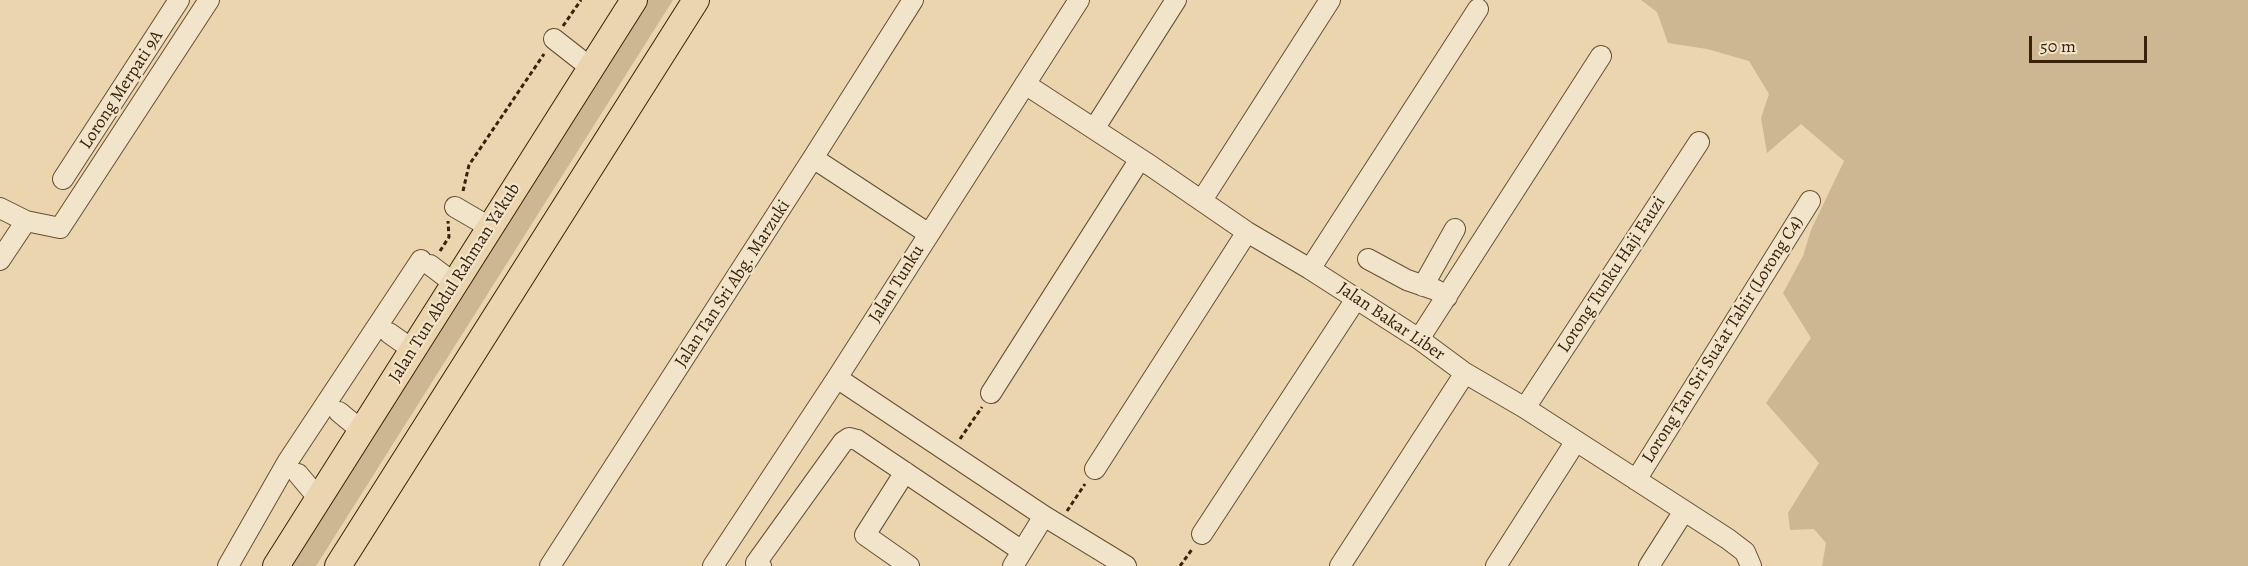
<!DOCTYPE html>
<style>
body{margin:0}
#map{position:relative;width:2248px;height:566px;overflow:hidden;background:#ebd5ae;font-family:Alegreya,serif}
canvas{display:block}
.scale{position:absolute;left:2029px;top:36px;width:118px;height:27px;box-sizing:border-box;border:3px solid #38220a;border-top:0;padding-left:8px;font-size:18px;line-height:21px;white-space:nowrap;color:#38220a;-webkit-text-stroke:4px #f2e4ca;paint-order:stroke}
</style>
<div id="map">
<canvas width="2248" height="566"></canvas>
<div class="scale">50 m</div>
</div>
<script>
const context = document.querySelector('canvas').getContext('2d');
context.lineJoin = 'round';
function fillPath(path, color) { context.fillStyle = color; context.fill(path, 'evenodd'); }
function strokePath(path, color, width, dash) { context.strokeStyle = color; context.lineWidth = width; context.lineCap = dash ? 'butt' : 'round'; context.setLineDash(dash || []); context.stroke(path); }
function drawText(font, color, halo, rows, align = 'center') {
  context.font = font + ' Alegreya,serif'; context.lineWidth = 4.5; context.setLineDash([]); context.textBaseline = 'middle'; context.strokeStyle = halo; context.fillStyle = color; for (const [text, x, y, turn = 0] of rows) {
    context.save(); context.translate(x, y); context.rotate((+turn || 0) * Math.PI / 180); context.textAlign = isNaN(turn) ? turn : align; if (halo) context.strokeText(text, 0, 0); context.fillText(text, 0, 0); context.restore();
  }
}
fillPath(new Path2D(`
 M648,0H673L316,566H292Z
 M1641,0H2248V566H1822L1826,543L1814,529L1790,530L1788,513L1819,463L1766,403L1811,338L1783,293L1803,256L1811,230L1844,161L1801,124L1767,153L1761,118L1769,94L1749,61L1707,49L1668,43L1657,12Z`), '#cdb792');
const minor = new Path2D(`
 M554,39L591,68
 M1025,84L1151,166L1247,232L1310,269L1419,339L1465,373L1525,408L1728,539L1745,552L1751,566
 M1094,129L1176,0
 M813,158L929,234
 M63,179L179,0
 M1202,200L1330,0
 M455,207L491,228
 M0,208L26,221L60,228L209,0
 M1368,259L1407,280L1436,290L1447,297
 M0,260L26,221
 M430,265L455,284
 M1310,269L1478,9
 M1423,286L1455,229
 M389,333L413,350
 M1419,339L1601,56
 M837,378L1044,516L1126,566
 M991,393L1140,159
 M1525,408L1699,142
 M339,412L362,431
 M1095,469L1247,232
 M905,472L865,535L909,566
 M298,474L319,499
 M1636,480L1810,201
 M1202,534L1356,299
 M228,566L288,461L421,260
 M550,566L813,158L913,0
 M713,566L837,378L1079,0
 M761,566L756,563L843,442L849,438L857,440L1022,551
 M1013,566L1044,516
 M1340,566L1465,373
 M1496,566L1576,441
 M1649,566L1684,511`);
const major = new Path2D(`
 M276,566L634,0
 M338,566L696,0`);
strokePath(minor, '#654f33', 22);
strokePath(major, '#38220a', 28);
strokePath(new Path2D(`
 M563,26L581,0
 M463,191L469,165L544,54
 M440,251L449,237L448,221
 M960,439L982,407
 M1067,511L1085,484
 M1180,566L1193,548`), '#38220a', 3, [4.5, 3]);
strokePath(minor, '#f2e4ca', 20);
strokePath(major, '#ebd5ae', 26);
drawText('18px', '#38220a', '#f2e4ca', [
 ["Lorong Merpati 9A",122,90,-57],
 ["Lorong Tunku Haji Fauzi",1612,275,-57],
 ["Jalan Tun Abdul Rahman Ya'kub",455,283,-58],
 ["Jalan Tan Sri Abg. Marzuki",733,284,-57],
 ["Jalan Tunku",897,284,-58],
 ["Jalan Bakar Liber",1391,322,34],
 ["Lorong Tan Sri Sua'at Tahir (Lorong C4)",1723,340,-58]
]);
</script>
